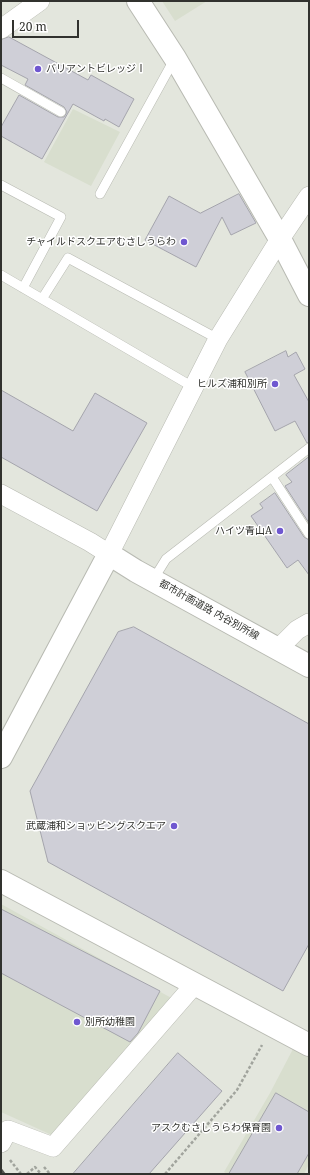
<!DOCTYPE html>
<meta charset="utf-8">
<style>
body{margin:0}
#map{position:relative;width:310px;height:1175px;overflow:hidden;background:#e3e6dd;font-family:"Noto Serif",serif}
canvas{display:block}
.frame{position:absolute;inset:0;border:2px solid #31322e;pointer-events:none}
.scale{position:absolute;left:12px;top:20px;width:67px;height:18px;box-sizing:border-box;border:2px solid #31322e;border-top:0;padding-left:5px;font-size:12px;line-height:14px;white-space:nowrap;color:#31322e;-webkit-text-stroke:3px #fff;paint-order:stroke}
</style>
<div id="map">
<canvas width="310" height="1175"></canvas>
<div class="frame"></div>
<div class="scale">20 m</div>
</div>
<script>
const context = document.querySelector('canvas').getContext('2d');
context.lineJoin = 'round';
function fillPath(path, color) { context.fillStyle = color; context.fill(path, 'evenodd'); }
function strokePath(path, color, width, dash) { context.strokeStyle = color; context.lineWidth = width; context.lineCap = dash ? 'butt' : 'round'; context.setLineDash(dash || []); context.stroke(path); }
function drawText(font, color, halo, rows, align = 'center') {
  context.font = font + ' "Noto Serif","Noto Sans JP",serif'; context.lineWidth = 3; context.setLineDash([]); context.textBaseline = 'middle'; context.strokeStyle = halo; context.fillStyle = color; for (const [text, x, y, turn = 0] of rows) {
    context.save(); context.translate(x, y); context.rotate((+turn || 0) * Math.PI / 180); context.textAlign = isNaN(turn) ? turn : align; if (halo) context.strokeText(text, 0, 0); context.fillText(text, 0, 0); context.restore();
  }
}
fillPath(new Path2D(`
 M162,1H207L175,21Z
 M73,109L120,132L91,186L44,162Z
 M1,904L175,1000L54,1136L1,1112Z
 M294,1047L309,1056V1164L304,1174H227L224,1172L270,1093Z`), '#d8dece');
const building = new Path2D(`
 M9,37L88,80L91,75L134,99L119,127L105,119L104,121L73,104L42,159L1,136V127L19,95L58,117H64L67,112L64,107L25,85L28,79L1,65V40Z
 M239,194L256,223L231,235L222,217L196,267L145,240L169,196L200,213Z
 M286,351L288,357L296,352L305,369L294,375L309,402V442L307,443L295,421L275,431L245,372Z
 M1,390L73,431L95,393L147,423L97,511L1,457Z
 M309,457V523L285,486L292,482L286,475Z
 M275,493L304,537L309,540V575L298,560L287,568L251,516L263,508L260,504Z
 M134,627L309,724V944L283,991L48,862L30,791L118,632Z
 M1,909L160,991L138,1033L130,1042L1,973Z
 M178,1053L222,1091L149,1174H73Z
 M276,1093L309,1112V1153L297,1174H229Z`);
fillPath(building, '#cfcfd7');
strokePath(building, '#a4a4ac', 1);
const service = new Path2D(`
 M1,78L61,112
 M1,185L61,217L23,288
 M100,194L175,58
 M1,275L193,387
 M42,299L68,258L218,339
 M272,477L309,534
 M153,580L166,559L309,448`);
const minor = new Path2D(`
 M1,29L40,1
 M1,494L90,542L109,554L218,339L280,239L309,196
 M278,649L297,630L309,623
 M1,1143L8,1130L53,1147L195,984`);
const tertiary = new Path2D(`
 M138,1L175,58L280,239L309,295
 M1,757L109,554L136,571L309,666
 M1,881L309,1045`);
strokePath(service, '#b8bab2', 10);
strokePath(minor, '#b8bab2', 20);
strokePath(tertiary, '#b8bab2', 24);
strokePath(new Path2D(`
 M10,1160L21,1174
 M44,1167L50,1174
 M27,1174L35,1167L41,1174
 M165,1174L237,1090L262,1045`), '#a1a49d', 2.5, [3, 2]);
strokePath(service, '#fff', 9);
strokePath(minor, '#fff', 19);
strokePath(tertiary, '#fff', 22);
strokePath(new Path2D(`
 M1,1170L4,1174`), '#53544f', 3, [7, 7]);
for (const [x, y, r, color] of [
 [38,69,4,"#6f57d0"],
 [184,242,4,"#6f57d0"],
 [275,384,4,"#6f57d0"],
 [280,531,4,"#6f57d0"],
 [174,826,4,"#6f57d0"],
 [77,1022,4,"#6f57d0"],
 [279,1128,4,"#6f57d0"]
]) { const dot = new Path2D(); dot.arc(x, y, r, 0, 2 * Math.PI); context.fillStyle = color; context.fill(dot); strokePath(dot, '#fff', 1.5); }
drawText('10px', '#31322e', '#fff', [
 ["バリアントビレッジⅠ",46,69,"left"],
 ["チャイルドスクエアむさしうらわ",176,242],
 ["ヒルズ浦和別所",267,384],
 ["ハイツ青山A",272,531],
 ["武蔵浦和ショッピングスクエア",166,826],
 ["別所幼稚園",85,1022,"left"],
 ["アスクむさしうらわ保育園",271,1128]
], 'right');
drawText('10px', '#31322e', '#fff', [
 ["都市計画道路 内谷別所線",209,610,29]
]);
</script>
